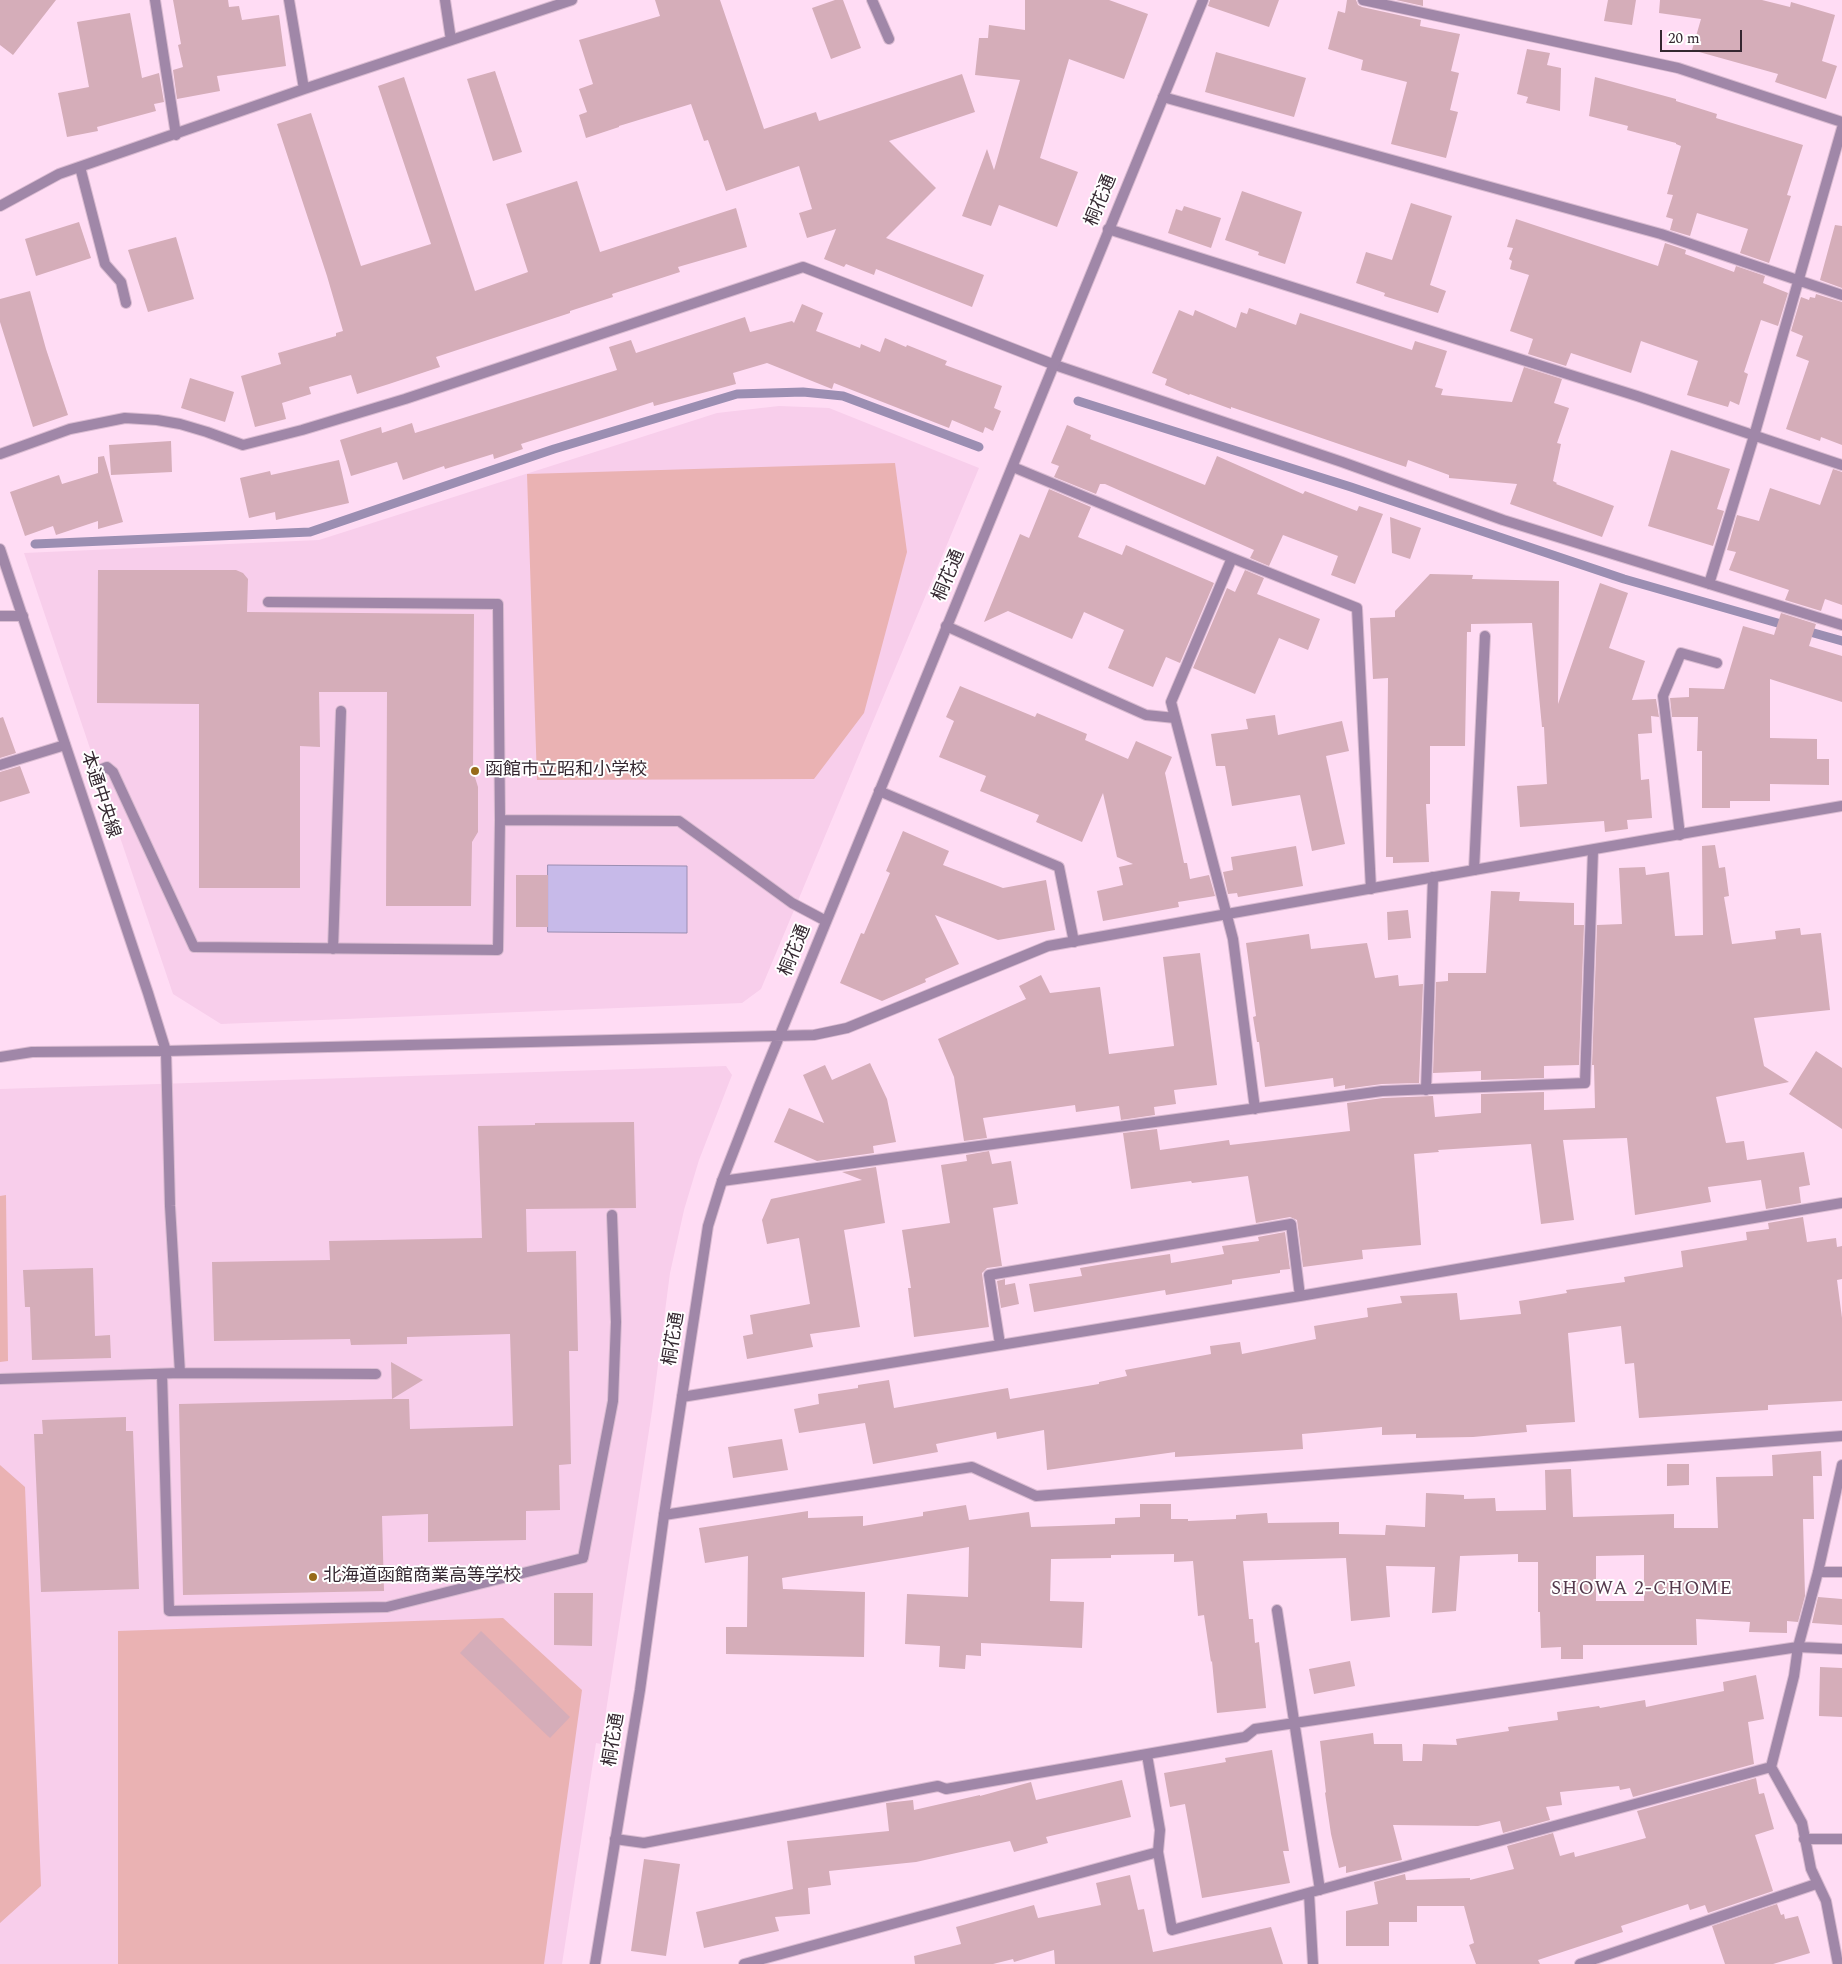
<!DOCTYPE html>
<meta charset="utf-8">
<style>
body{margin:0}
#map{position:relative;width:1842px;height:1964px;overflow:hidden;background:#ffdcf4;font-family:Spectral,serif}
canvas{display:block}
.scale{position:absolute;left:1660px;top:30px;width:82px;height:22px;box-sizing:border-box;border:2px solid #342730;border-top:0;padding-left:6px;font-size:15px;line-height:18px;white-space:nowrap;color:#342730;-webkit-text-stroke:4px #fff;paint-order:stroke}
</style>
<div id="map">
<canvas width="1842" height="1964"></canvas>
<div class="scale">20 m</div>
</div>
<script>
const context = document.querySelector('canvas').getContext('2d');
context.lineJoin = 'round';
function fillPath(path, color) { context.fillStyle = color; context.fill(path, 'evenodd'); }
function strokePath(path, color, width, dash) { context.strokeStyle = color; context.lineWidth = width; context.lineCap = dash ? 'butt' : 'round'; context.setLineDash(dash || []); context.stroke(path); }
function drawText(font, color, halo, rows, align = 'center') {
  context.font = font + ' Spectral,"Noto Sans JP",serif'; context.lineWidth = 4; context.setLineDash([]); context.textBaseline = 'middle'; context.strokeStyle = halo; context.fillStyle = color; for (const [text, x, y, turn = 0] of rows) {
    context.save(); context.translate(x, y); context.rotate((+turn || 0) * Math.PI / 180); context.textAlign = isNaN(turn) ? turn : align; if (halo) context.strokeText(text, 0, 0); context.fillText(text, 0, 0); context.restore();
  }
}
fillPath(new Path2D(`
 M779,406L829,408L979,468L761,989L742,1003L221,1024L173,994L24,553L319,540L717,413Z
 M726,1066L732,1075L699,1160L684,1210L670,1273L652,1411L601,1744L596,1743L562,1964H0V1089Z`), '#f8ceeb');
fillPath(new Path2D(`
 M895,463L907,552L864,713L814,779L537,780L527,474Z
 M6,1195L8,1361L0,1362V1196Z
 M0,1465L25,1487L41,1886L0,1923Z
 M503,1618L582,1690L544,1964H118V1631Z`), '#eab2b3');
const water = new Path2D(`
 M548,865L687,866V933L548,932Z`);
fillPath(water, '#c7bae9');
strokePath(water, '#9b8eb2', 1);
strokePath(new Path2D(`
 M1078,401L1351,487L1624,579L1788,626
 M35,544L310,532L554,449L737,394L803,392L843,396L979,447
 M1803,630L1842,641`), '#9b8eb2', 9);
fillPath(new Path2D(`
 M0,0H56L13,55L0,45Z
 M173,0H228L229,7L239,6L242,20L279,15L286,66L217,76L220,91L177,99L173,70L183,67L178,45L181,44Z
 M655,0H720L764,129L816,112L819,121L962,74L975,112L889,141L936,188L886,238L984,275L972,307L876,269L874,275L846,264L844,267L824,259L836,229L807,238L799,213L812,209L799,166L726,191L708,140L704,141L691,104L619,126V127L586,138L579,115L587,112L579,89L593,84L579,40L660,16Z
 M835,0H843L861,48L831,59L812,8Z
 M1025,0H1109L1148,14L1124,79L1069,59L1040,158L1078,172L1057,227L999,205L991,226L962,216L987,149L994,170L1020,80L975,75L979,38H988L989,25L1025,30Z
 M1210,0H1279L1269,27L1208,6Z
 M1347,0H1356L1358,5L1362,7L1421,20L1420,26L1460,34L1451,71L1459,73L1450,110L1458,112L1446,158L1391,144L1407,82L1361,70L1363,60L1328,49L1338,11L1345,13Z
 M1396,0H1423V6Z
 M1608,0H1636L1632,25L1604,21Z
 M1660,0H1762L1790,7L1791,2L1835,15L1822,61L1837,66L1826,99L1775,82L1778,74L1692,50L1701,19L1659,13Z
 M130,13L142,78L159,73L164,102L154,104L156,111L97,127L98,131L67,137L58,93L89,87L77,22Z
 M1527,49L1550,53L1547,65L1561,68L1560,111L1526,103L1528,97L1517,94Z
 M1216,52L1306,78L1294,117L1205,92Z
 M495,71L522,152L493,161L467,79Z
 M404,77L475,291L528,272L506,204L577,181L600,252L736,208L747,247L678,267L680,272L612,294L613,297L570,311V313L436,357L440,367L389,384L357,394L351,375L309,387L311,394L282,403L286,419L255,427L241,376L281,364L278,353L336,336V333L343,331L327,276L277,124L311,113L361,266L431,244L378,86Z
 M1595,77L1676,99V101L1717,114L1716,118L1803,145L1787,195L1791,196L1769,263L1740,253L1748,229L1697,213L1690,236L1670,230L1673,219L1666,217L1673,195L1667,194L1681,146L1676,144V143L1627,130L1628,126L1589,116Z
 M1242,191L1302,212L1285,264L1258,255L1259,252L1225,240Z
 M1411,203L1452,216L1430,285L1446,291L1438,313L1384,296L1385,293L1356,283L1366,252L1392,260Z
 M1184,206L1221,218L1211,248L1168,233L1176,209L1182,211Z
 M1516,219L1658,266L1665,243L1686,250L1685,254L1734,272L1736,266L1765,276L1763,283L1788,293L1778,326L1761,320L1744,372L1748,374L1739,405L1730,401L1728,407L1687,395L1698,361L1641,341L1631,373L1571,353L1566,366L1528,354L1533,339L1510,331L1529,275L1510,269L1512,261L1509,259L1513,248L1507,247Z
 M79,222L91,258L36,276L25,239Z
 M1835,225L1842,226V288L1820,280Z
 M176,237L194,299L148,312L128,250Z
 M30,291L46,349L68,415L33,427L0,322V299Z
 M1816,294L1842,302V445L1821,437L1820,441L1786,429L1809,361L1796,356L1803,336L1791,331L1801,297L1809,300L1810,297L1815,298Z
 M802,304L823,313L816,331L860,348L861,344L880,352L885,338L906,347L907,345L947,361L945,365L1002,386L994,408L1001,411L993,431L985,427L983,433L952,420L949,428L834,383L832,389L767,363L733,373L736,384L654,406L653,402L521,444L523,449L494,459L493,454L445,469L444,466L403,480L397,462L351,476L340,440L381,427L382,433L412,423L415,433L617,370L609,347L631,340L636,353L745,317L750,332L792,321L794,323Z
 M1249,308L1296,325L1300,313L1412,350L1415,341L1447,351L1435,387L1443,389L1441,395L1512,402L1524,367L1562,379L1554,403L1569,408L1557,443L1561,444L1553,481L1557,483L1556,484L1614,506L1602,537L1510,504L1517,484L1449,478V475L1408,460L1406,467L1231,407V409L1190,394L1189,395L1165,385L1167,379L1152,373L1179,310L1193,316L1195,310L1236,328L1241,312L1247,314Z
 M190,378L234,392L225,422L181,408Z
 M1067,425L1091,435L1090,439L1205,485L1217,456L1303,494L1305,491L1357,511L1359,506L1383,514L1355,584L1331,575L1338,556L1283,535L1269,566L1250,558L1254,550L1105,484H1100L1096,494L1054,477L1059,466L1051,463Z
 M171,441L172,472L111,475L109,445Z
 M1671,450L1730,469L1717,509L1724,511L1713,546L1648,526Z
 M104,456L123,522L98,529V521L56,535L53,526L25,536L10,492L59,475L62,484L98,473V457Z
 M339,460L349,503L276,520L275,512L249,518L240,478L270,471L271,475Z
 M1833,469L1842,472V605L1825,599L1821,611L1785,600L1789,590L1729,570L1736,552L1727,550L1737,515L1759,521L1770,488L1820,505Z
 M1049,489L1091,507L1078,537L1122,555L1126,545L1214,583L1180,663L1166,657L1153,687L1108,668L1124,630L1084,612L1072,639L1008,611L984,622L1020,534L1029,538Z
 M1390,517L1421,528L1410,559L1392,553Z
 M98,570H236L243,573L248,579L247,612L474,614L473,771L478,787V832L472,842L471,906H386L387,692H319L320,747L300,746V888H199V704L97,703Z
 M1245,570L1264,578L1257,594L1320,619L1308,650L1279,638L1255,694L1193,668L1227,588L1235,592Z
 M1430,574L1473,575L1472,579L1559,581L1558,704L1600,583L1628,593L1609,648L1645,661L1632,700L1656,699L1659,717L1651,716L1652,733L1638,734L1641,780L1649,779L1652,818L1627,820L1628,829L1605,832L1604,821L1520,827L1517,786L1547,784L1544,727H1542L1532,623L1471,624V632H1467L1465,746H1430V804H1426L1429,862L1393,863V857H1386L1388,678L1373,679L1370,618L1395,617V611Z
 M1781,613L1816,624L1809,646L1842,656V702L1770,679V738L1817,739V759H1829V785L1770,784V801H1730V808H1702V751H1697L1698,717H1672L1670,698L1689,697V688L1724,689L1743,626L1774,635Z
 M960,686L1035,717L1037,713L1087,734L1085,740L1128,759L1136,741L1172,757L1165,773L1184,863H1187L1190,879L1209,875L1215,896L1178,902L1179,907L1103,921L1097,891L1123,885L1119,867L1133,864L1117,857L1103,793L1082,842L1036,822L1039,815L980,791L986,776L939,757L954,721L946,717Z
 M1275,715L1278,735L1342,721L1349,751L1326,756L1345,844L1312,851L1300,795L1232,806L1225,766H1216L1211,734L1248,729L1246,719Z
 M3,717L16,753L0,758V718Z
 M20,766L30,793L0,802V772Z
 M903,831L949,851L943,865L1003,888L1046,880L1055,930L998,940L935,915L959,964L925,979L926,982L882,1001L840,983L861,933L864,934L890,873L886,871Z
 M1715,845L1719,868L1725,867L1729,896L1724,897L1732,944L1776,939L1775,931L1800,928L1801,935L1821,933L1830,1010L1754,1018L1764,1066L1789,1082L1716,1097L1726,1143L1744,1141L1747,1160L1804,1152L1810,1185L1799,1187L1801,1203L1766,1209L1761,1180L1708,1187L1711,1202L1635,1215L1627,1138L1563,1140L1574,1220L1541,1224L1531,1144L1438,1150L1439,1152L1414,1154L1421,1245L1362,1250L1363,1259L1303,1267L1297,1220L1290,1217L1256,1223L1248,1176L1192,1183L1191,1181L1131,1189L1123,1133L1157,1129L1160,1150L1229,1140L1230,1145L1350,1131L1347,1103L1383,1098L1433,1096L1435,1117L1481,1113V1094L1544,1092V1110L1595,1108L1594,1065H1592L1597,925L1622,924L1619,868L1645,867L1646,875L1669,872L1675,936L1703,935L1702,846Z
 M1296,846L1303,886L1238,897L1237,893L1228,894L1223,872L1233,870L1231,857Z
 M516,875H548V927H516Z
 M1491,891L1520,892L1519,901L1574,903V925H1584L1579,1065L1544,1066V1078L1481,1080V1071L1433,1073L1436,982L1448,981V973H1486Z
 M1408,910L1411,938L1388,940L1387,912Z
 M1309,934L1311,949L1367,943L1375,978L1398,975L1399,986L1423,984L1419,1083L1382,1084L1345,1089V1085L1334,1087L1333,1078L1265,1087L1259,1042H1257L1253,1017L1256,1016L1246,943Z
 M1200,953L1217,1085L1174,1090L1176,1104L1154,1107L1155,1115L1121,1120L1119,1106L1076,1112L1075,1105L983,1118L987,1138L964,1141L954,1077L938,1039L1026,999L1019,986L1041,975L1050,993L1100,987L1109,1054L1174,1046L1163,957Z
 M1816,1051L1842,1068V1129L1789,1094Z
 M870,1063L887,1099L896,1142L873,1146L874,1153L817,1161L774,1142L789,1108L824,1123L803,1075L825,1065L832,1080Z
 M634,1122L636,1208L526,1209L527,1252L576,1251L578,1351H569L571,1464L559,1465L560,1510L526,1511V1540L428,1542V1514L382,1516L384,1591L183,1595L179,1404L392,1399L391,1362L423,1380L392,1399H409L410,1429L513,1426L510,1334L407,1337V1344L351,1345L350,1339L214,1341L212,1262L330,1260L329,1241L482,1238L478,1126L535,1125V1123Z
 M989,1151L992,1164L1011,1161L1018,1204L993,1208L1002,1266L987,1268L982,1273L989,1327L914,1337L908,1288H911L902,1230L950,1223L941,1165L967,1161L966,1155Z
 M876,1167L885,1223L844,1230L860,1327L810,1334L813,1347L747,1359L743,1336L753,1334L750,1315L810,1304L799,1238L767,1244L762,1220L771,1199L862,1180L842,1172Z
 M1803,1217L1807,1242L1836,1238L1837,1247L1842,1246V1279L1837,1280L1842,1318V1401L1768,1405V1410L1639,1418L1634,1363L1625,1364L1621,1326L1568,1333L1575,1422L1526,1425L1527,1432L1473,1437L1416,1438V1434L1382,1435V1427L1302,1434L1303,1449L1175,1457V1452L1047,1470L1044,1430L997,1439L996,1432L936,1444L938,1452L873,1464L865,1423L799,1433L794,1409L819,1404L818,1394L858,1388V1385L889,1380L894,1408L1008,1388L1010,1399L1099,1384V1382L1127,1376L1125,1370L1211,1354L1210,1346L1240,1342L1242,1354L1316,1339L1314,1326L1368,1317L1367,1308L1402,1303L1400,1296L1457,1293L1460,1320L1521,1314L1519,1301L1567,1293L1566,1290L1625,1282L1624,1277L1683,1267L1681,1251L1747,1240L1746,1232L1769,1229L1768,1223Z
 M1285,1232L1290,1269L1280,1270V1273L1232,1280V1284L1166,1295L1165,1290L1034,1312L1029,1284L1082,1276L1080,1268L1110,1263L1170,1254L1171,1263L1224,1254L1222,1246L1259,1241L1258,1237Z
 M93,1268L95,1336L110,1335L111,1358L32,1360L30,1307H25L23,1270Z
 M1005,1279V1285L1015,1283L1019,1304L1001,1308L997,1281Z
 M126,1417V1431H133L139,1589L41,1592L34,1434H43L42,1420Z
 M782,1439L788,1470L733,1478L728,1447Z
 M1821,1451L1822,1476H1813L1814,1519H1803L1805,1596L1798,1622L1787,1621V1633L1749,1632L1750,1622L1696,1619L1697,1645H1583V1659H1561V1647L1541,1648L1540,1612H1538V1562H1518V1554L1460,1556L1456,1611L1432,1613L1435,1567L1386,1566L1390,1617L1351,1621L1346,1558L1243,1561L1249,1619H1253L1255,1643L1259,1642L1266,1708L1217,1713L1212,1661L1211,1662L1204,1615L1198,1616L1193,1561L1174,1562V1554L1111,1555V1558L1051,1559L1050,1601L1084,1602L1082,1648L981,1643V1656L966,1655L965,1669L939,1667L940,1646L905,1644L907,1594L968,1597L969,1547L782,1578L783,1589L865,1592L864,1657L726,1654V1627H747L748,1556L705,1563L699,1528L808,1511V1518L863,1516V1526L923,1516V1512L966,1505L969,1520L1029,1512L1031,1527L1115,1524V1518L1140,1517V1504H1171V1519H1188V1521L1236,1519V1515L1267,1513L1268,1523L1339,1522V1534L1385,1535L1386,1525L1425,1527L1426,1493L1464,1495V1499L1495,1498L1496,1511L1546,1510L1545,1470L1571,1469L1573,1517L1674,1514V1528H1718L1716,1477L1773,1476L1772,1455ZM1644,1555V1601H1596V1556Z
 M1667,1464H1689V1485L1667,1486Z
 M554,1593H593L592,1646L554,1645Z
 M1818,1597L1842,1599V1625L1812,1623Z
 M481,1631L570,1717L550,1738L460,1653Z
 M1350,1661L1355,1686L1314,1694L1309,1669Z
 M1820,1667L1842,1668V1717L1819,1716Z
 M1756,1675L1764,1719L1748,1722L1754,1764L1633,1797L1630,1788L1620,1790L1619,1786L1560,1792L1562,1805L1546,1807L1550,1820L1503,1833L1500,1821L1478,1826L1393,1825L1402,1860L1346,1873V1866L1339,1868L1331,1834L1325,1793L1326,1792L1320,1741L1373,1733L1374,1744H1402L1403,1761H1422L1423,1744L1457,1745L1456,1739L1509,1731L1508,1727L1558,1720L1557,1712L1599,1706L1600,1708L1645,1700L1646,1707L1724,1691L1723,1682Z
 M1272,1750L1289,1851H1283L1290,1883L1202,1898L1185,1804L1170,1807L1164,1773L1226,1762L1225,1758Z
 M1756,1778L1759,1794L1764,1793L1774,1829L1755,1835L1773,1891L1708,1913L1705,1905L1690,1910L1688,1904L1621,1926L1623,1932L1538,1960L1540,1964H1476L1469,1945L1474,1943L1464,1906H1417V1922H1389V1946H1346V1911L1378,1904L1374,1882L1405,1874L1406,1880L1470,1878V1880L1514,1869L1507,1846L1553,1833L1560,1856L1574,1852L1575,1857L1646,1838L1637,1811Z
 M1122,1780L1131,1817L1046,1837L1048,1843L1014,1852L1010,1841L916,1862L829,1871L831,1885L808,1888L810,1914L775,1917L779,1931L704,1948L696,1912L793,1889L787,1841L889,1831L886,1803L913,1800L914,1810L980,1795V1796L1031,1782L1036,1800Z
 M644,1859L680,1864L666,1956L631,1951Z
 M1130,1875L1138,1910L1144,1909L1153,1952L1271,1927L1283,1964H1055L1054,1950L1014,1962L1013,1959L993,1964H915L914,1956L961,1944L956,1927L1034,1905L1038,1918L1101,1905L1096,1883Z
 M1777,1904L1781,1915L1784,1914L1785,1919L1798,1916L1810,1953L1773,1964H1725L1712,1926Z`), '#d5adb9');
const service = new Path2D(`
 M872,0L889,39
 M268,602L498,604L500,820
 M92,773L107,767L113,772L194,947L498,950L500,820L679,821L792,903L826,921
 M333,949L341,711
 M166,1051L170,1206L180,1373
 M162,1374L169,1611L387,1607L583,1558L613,1401L616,1322L612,1215
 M0,1379L180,1373L376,1374`);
const minor = new Path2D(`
 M155,0L176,135
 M289,0L304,89
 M445,0L451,40
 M1363,0L1678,68L1842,122
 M1163,97L1661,234L1842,295
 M80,167L105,264L121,282L126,303
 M0,206L59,174L304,89L572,0
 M1108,229L1637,396L1842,465
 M0,454L70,429L125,418L157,420L180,424L207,432L243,445L302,430L405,399L803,267L1055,365L1342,462L1503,520L1842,625
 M1013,467L1232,558L1357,608L1371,889
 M1232,558L1171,702L1233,939L1255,1109
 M1709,584L1754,436L1842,128
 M0,616H23
 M946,626L1146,715L1175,718
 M0,765L65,745
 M879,791L1059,867L1074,942
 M1680,835L1663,696L1681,653L1717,663
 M1474,870L1485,636
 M0,1057L32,1052L166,1051
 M1426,1090L1433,877
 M722,1181L1382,1091L1585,1083L1593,850
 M1000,1344L989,1275L1291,1224L1300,1296
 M682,1397L1300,1296L1842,1203
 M664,1515L972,1467L1036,1496L1842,1436
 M1818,1572H1842
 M1277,1610L1320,1890
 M1147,1755L1160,1830L1158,1852L1172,1930L1771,1767
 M615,1839L644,1843L938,1786L946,1789L1245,1737L1255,1729L1798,1647L1842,1649
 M1804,1839H1842
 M1309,1893L1313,1964
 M744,1964L1158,1852
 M1580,1964L1816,1884
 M1838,1964L1826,1901L1811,1869L1802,1823L1771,1767L1794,1676L1798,1647L1818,1572L1842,1465`);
const tertiary = new Path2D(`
 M0,549L148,993L166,1051L814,1035L847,1028L1048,946L1474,870L1842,806
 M595,1964L640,1690L664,1515L708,1226L722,1181L759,1086L1203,0`);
strokePath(service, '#dabbd1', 12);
strokePath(minor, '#dabbd1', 12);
strokePath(tertiary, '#dabbd1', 12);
strokePath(service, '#a087a8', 10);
strokePath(minor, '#a087a8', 10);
strokePath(tertiary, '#a087a8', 10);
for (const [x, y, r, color] of [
 [475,771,5,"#976a19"],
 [313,1577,5,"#976a19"]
]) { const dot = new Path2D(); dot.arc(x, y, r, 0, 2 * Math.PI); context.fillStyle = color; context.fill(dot); strokePath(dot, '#fff', 2); }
drawText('18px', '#342730', '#fff', [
 ["桐花通",1102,201,-68],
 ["桐花通",950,576,-67],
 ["本通中央線",99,795,72],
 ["桐花通",796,951,-68],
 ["桐花通",675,1339,-81],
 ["桐花通",615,1740,-81]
]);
drawText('18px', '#342730', '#fff', [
 ["函館市立昭和小学校",485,771],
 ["北海道函館商業高等学校",323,1577]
], 'left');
context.letterSpacing = '1px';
drawText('19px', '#54394c', '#fff', [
 ["SHOWA 2-CHOME",1642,1590]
]);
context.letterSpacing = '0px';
</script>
